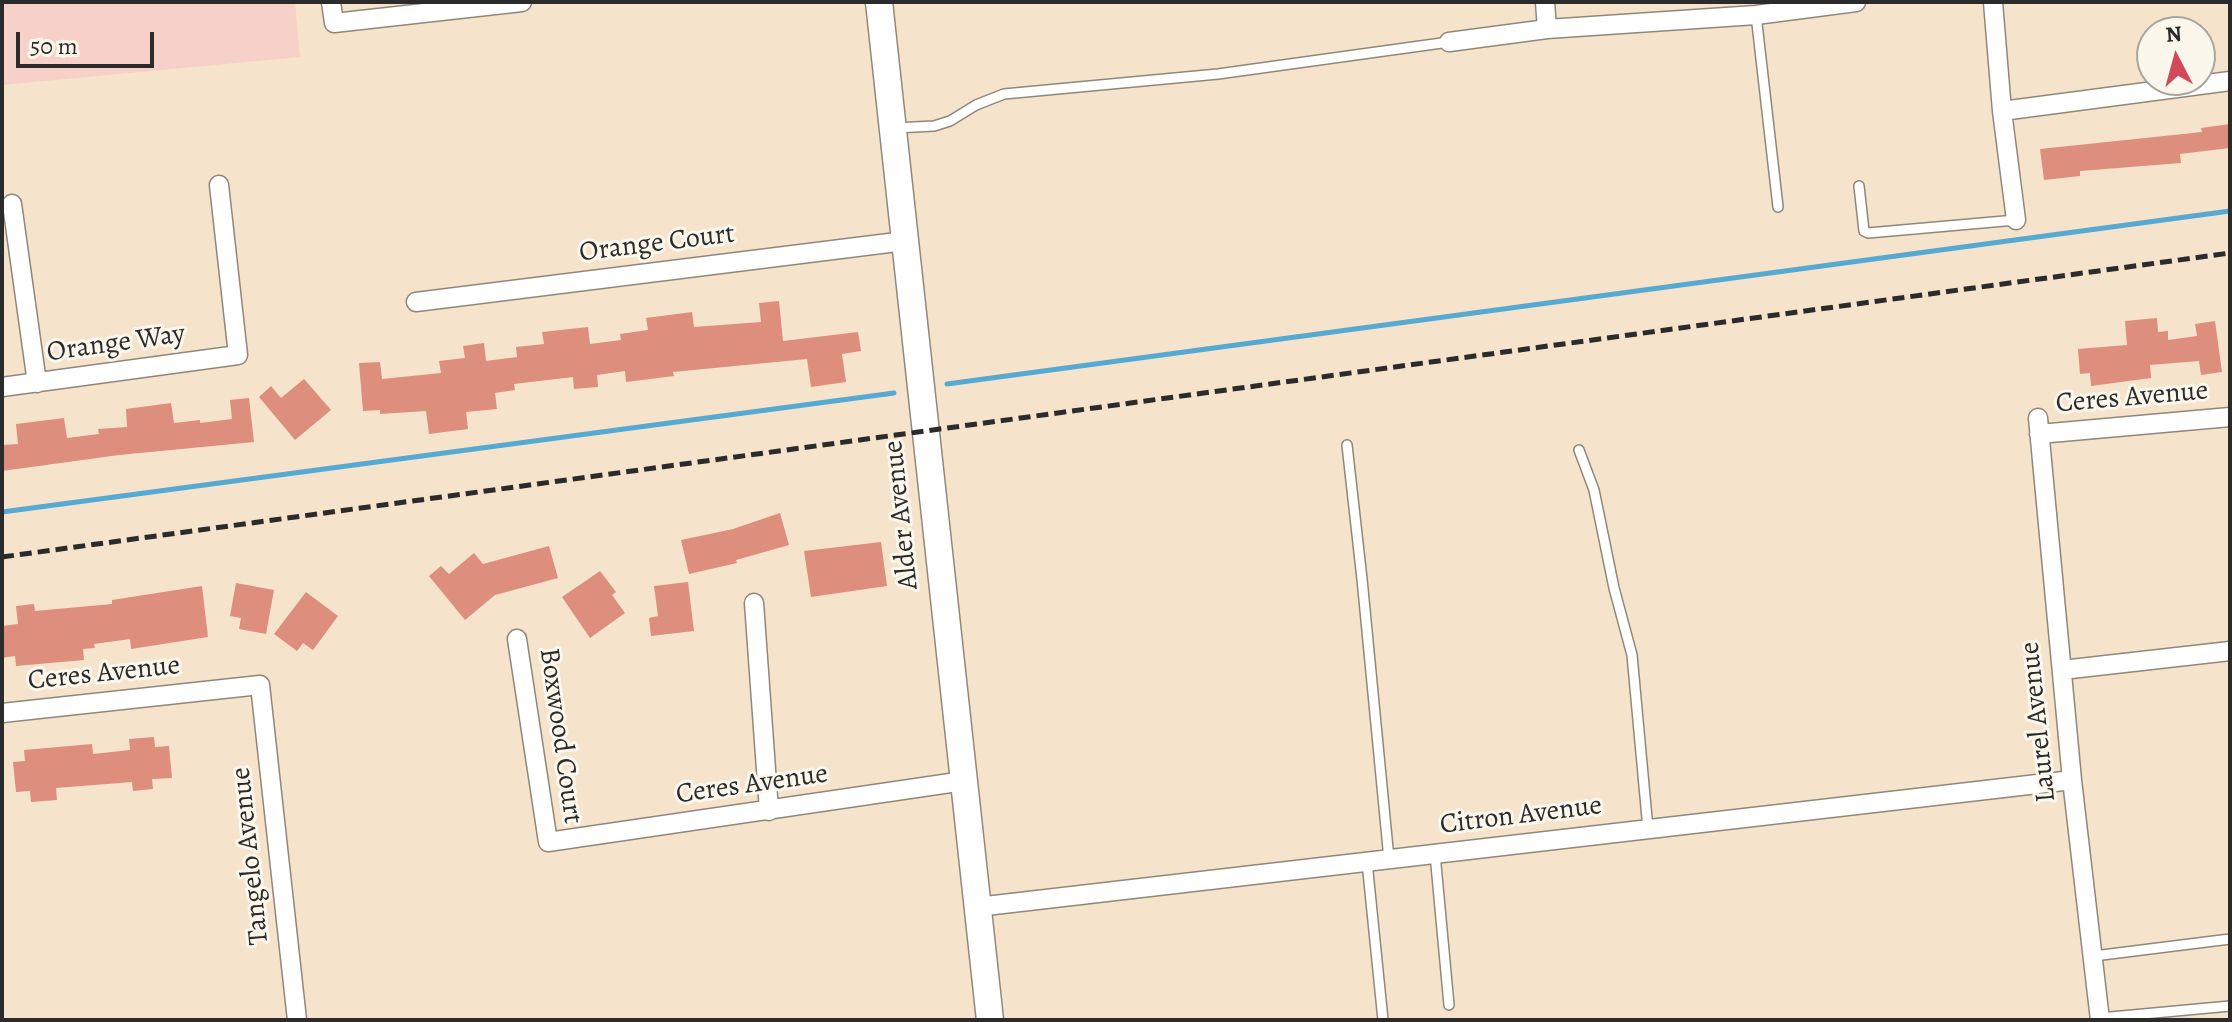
<!DOCTYPE html>
<style>
body{margin:0}
#map{position:relative;width:2232px;height:1022px;overflow:hidden;background:#f6e3cb;font-family:Alegreya,serif}
canvas{display:block}
.frame{position:absolute;inset:0;border:4px solid #2b2b2b;pointer-events:none}
.north{position:absolute;left:2136px;top:16px;width:80px;height:80px;box-sizing:border-box;background:#fbf7ec;border:2px solid #a8a59f;border-radius:50%;rotate:354deg;font-size:22px;font-weight:700;line-height:32px;text-align:center;color:#2b2b2b}
.north::after{content:'';display:block;margin:auto;width:28px;height:36px;background:#d1495b;clip-path:polygon(50% 0,100% 100%,50% 72%,0 100%)}
.scale{position:absolute;left:16px;top:32px;width:138px;height:36px;box-sizing:border-box;border:4px solid #2b2b2b;border-top:0;padding-left:10px;font-size:24px;line-height:28px;white-space:nowrap;color:#2b2b2b;-webkit-text-stroke:6px #fbf7ec;paint-order:stroke}
</style>
<div id="map">
<canvas width="2232" height="1022"></canvas>
<div class="frame"></div>
<div class="north">N</div>
<div class="scale">50 m</div>
</div>
<script>
const context = document.querySelector('canvas').getContext('2d');
context.lineJoin = 'round';
function fillPath(path, color) { context.fillStyle = color; context.fill(path, 'evenodd'); }
function strokePath(path, color, width, dash) { context.strokeStyle = color; context.lineWidth = width; context.lineCap = dash ? 'butt' : 'round'; context.setLineDash(dash || []); context.stroke(path); }
function drawText(font, color, halo, rows, align = 'center') {
  context.font = font + ' Alegreya,serif'; context.lineWidth = 6; context.setLineDash([]); context.textBaseline = 'middle'; context.strokeStyle = halo; context.fillStyle = color; for (const [text, x, y, turn = 0] of rows) {
    context.save(); context.translate(x, y); context.rotate((+turn || 0) * Math.PI / 180); context.textAlign = isNaN(turn) ? turn : align; if (halo) context.strokeText(text, 0, 0); context.fillText(text, 0, 0); context.restore();
  }
}
fillPath(new Path2D(`
 M2,2H295L300,57L2,85Z`), '#f7d1c7');
strokePath(new Path2D(`
 M947,384L2230,211
 M2,512L894,393`), '#56aad1', 5);
fillPath(new Path2D(`
 M2230,124V148L2180,154L2181,163L2080,171V176L2044,180L2040,149L2202,132L2201,128Z
 M779,301L783,341L858,332L861,351L842,354L846,382L811,387L807,359L673,372L674,376L626,382L625,371L597,375L598,387L574,389L573,377L514,384L515,390L495,393L497,409L466,412L468,429L429,434L426,411L380,414V410L363,411L359,363L380,362L382,379L441,373L439,361L465,358L463,346L484,343L486,361L517,357L516,347L544,344L542,332L588,327L590,344L621,340L620,334L648,330L646,318L692,312L694,327L761,322L759,303Z
 M2157,318L2158,332L2168,331V340L2197,336L2195,324L2215,321L2222,372L2201,375L2199,361L2150,365L2151,378L2091,386L2090,373L2080,374L2078,349L2127,345L2125,321Z
 M304,379L331,410L295,440L259,397L271,386L281,398Z
 M249,398L254,442L119,455L2,471V445L18,444L16,424L64,418L67,438L99,434L98,429L127,427L126,409L171,403L174,423L200,420V423L232,419L230,400Z
 M780,513L789,545L736,560L737,563L689,574L681,540L733,529Z
 M881,542L887,586L811,597L804,551Z
 M549,546L558,578L495,595L465,620L429,576L441,566L449,574L474,553L483,564Z
 M600,571L616,592L612,595L625,613L590,638L562,597Z
 M688,582L694,631L651,636L649,618L658,616L654,586Z
 M236,583L274,590L266,634L239,629L241,618L230,616Z
 M202,586L208,637L131,649L130,639L94,644L95,648L83,649L84,660L16,666L15,656L2,658V626L18,624L16,606L34,604L35,611L112,604V600Z
 M306,592L338,616L313,650L303,643L297,651L274,634Z
 M154,737L155,747L169,746L172,778L152,779L153,789L133,791L132,782L56,788L57,800L31,802L30,791L16,792L13,762L25,761L24,750L92,744L93,754L130,750L129,739Z`), '#dd8e7c');
const lane = new Path2D(`
 M1756,15L1778,207
 M895,128L934,126L950,121L976,105L1004,94L1218,74L1449,42
 M1859,186L1864,231L1868,233L2016,220
 M1347,445L1362,579L1389,859
 M1579,450L1594,490L1614,588L1632,655L1648,829
 M1435,854L1449,1005
 M1367,862L1383,1020
 M2094,956L2230,939
 M2100,1018L2230,1006`);
const street = new Path2D(`
 M331,2L334,23L522,2
 M1545,2L1547,29
 M1993,2L2002,111L2016,220
 M1449,42L1547,29L1756,15L1856,2
 M2002,111L2230,81
 M12,204L37,383
 M416,302L905,241
 M2,387L238,355L219,185
 M2038,418L2072,780L2100,1020
 M2039,434L2230,417
 M754,603L769,811
 M517,639L548,842L964,781
 M2062,670L2230,651
 M2,713L260,685L297,1020
 M977,907L2072,780`);
const secondary = new Path2D(`
 M879,2L990,1020`);
strokePath(lane, '#90877b', 12);
strokePath(street, '#90877b', 21);
strokePath(secondary, '#90877b', 29);
strokePath(lane, '#fff', 9);
strokePath(street, '#fff', 18);
strokePath(secondary, '#fff', 26);
strokePath(new Path2D(`
 M2,557L2230,253`), '#2b2b2b', 5, [12, 6]);
drawText('28px', '#2b2b2b', '#fbf7ec', [
 ["Orange Court",657,244,-7],
 ["Orange Way",116,344,-8],
 ["Ceres Avenue",2132,398,-5],
 ["Alder Avenue",902,515,-96],
 ["Ceres Avenue",104,674,-6],
 ["Laurel Avenue",2039,722,-96],
 ["Boxwood Court",560,736,82],
 ["Ceres Avenue",752,785,-8],
 ["Citron Avenue",1521,816,-7],
 ["Tangelo Avenue",251,856,-96]
]);
</script>
